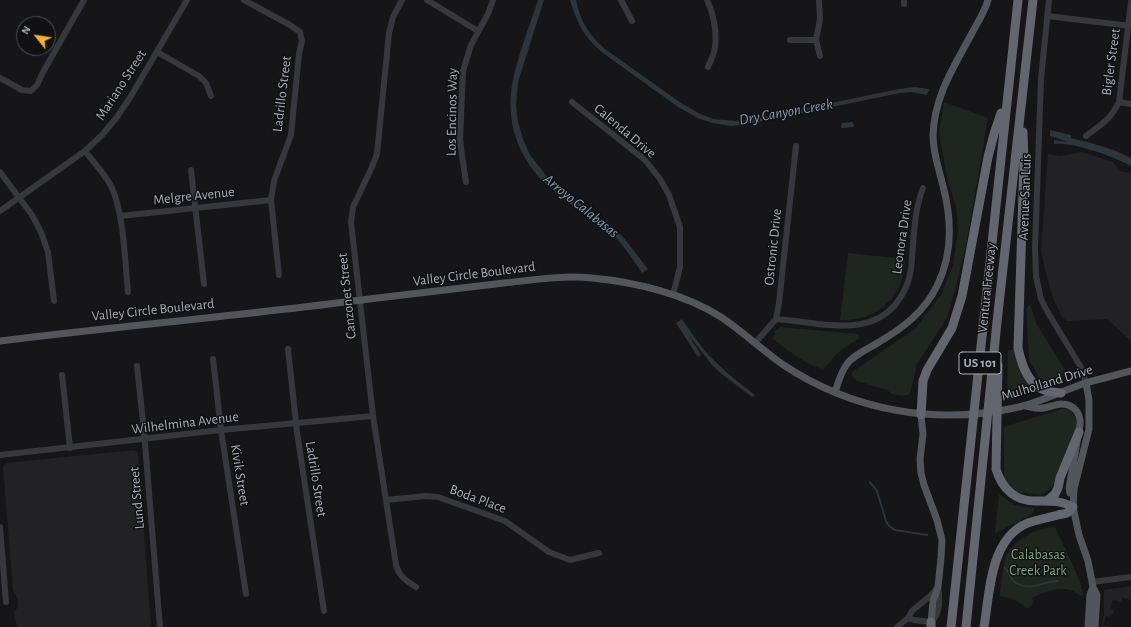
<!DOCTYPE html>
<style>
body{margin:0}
#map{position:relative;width:1131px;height:627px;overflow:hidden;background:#161618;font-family:"Alegreya Sans",sans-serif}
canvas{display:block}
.north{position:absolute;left:16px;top:16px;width:40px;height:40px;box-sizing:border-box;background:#111113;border:1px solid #4d4f55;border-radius:50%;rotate:300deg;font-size:11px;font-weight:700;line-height:16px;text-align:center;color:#a8adb8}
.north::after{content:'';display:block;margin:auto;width:14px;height:18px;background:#f2b134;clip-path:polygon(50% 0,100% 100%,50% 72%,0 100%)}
</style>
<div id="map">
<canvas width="1131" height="627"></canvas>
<div class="north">N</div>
</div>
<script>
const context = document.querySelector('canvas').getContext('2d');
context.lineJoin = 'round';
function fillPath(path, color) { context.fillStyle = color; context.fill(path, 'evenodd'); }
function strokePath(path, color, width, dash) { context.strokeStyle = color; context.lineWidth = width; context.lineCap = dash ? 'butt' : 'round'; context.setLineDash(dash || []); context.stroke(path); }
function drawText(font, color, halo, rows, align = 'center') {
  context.font = font + ' "Alegreya Sans",sans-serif'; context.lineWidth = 3; context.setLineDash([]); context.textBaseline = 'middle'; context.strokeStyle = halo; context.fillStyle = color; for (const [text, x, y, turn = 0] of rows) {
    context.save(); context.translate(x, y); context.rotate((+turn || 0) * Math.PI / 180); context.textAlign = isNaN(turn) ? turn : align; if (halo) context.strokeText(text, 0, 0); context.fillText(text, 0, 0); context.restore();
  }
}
fillPath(new Path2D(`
 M1082,152L1113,162L1119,171L1131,173V341L1107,319L1067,321L1062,317L1053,298L1045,270L1041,251L1048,154L1060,156Z
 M134,450L138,453L151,627H17L14,612L18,607V600L13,590L3,467L4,465L6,463Z
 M1131,586V600L1122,597L1121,602L1113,600L1110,608L1114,610L1113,614L1109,617L1106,616L1103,625L1107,626V627H1101L1104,614V590Z`), '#222225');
fillPath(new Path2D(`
 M944,102L988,118L967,240L955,291L947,318L917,364L910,394L902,396L892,394L887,390L857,381L852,376V372L915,329L941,295L953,265L958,231L956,206L947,178L939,132Z
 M848,253L905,259C904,267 904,277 900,284C889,309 867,321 840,320Z
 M1030,304L1036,323L1065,370L1062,379L1052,384L1039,378L1029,360L1026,309Z
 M780,327L858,334L860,338C851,343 843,348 836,355C831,360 828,366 822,369C804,364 788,350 773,339V337L775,333L773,332Z
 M1008,350H1015L1020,369L1030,389L1029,392L1007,398Z
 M1061,409H1070L1078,422L1073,442L1065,455L1053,486L1042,495L1017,492L1004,479V427Z
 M999,494L1014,505L1034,508V512L1022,520L995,533Z
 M1055,527C1060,540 1085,586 1083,596C1079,595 1075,592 1071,590C1058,587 1044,592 1032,598L1033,603L1029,608H1026L1014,599L1000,596C1001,588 1003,562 1006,556C1015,539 1036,528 1055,527Z`), '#1e261f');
fillPath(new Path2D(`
 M538,0H544L518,82L516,106L518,122L523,139L530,155L552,183L606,222L623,237L648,269L642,273C632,258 622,242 608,230C594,218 576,209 561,197C527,172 507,136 511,93C514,65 529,28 538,0Z
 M570,0H576C580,21 589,35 605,49L681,103L700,114L713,119L736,121L759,118L899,89L915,87L929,89L927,95L911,92L900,93L749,124L731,126L712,123L698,118L678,107L603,53C584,37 577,23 570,0Z
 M853,122L854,127L842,128L841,127L842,123Z
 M1050,130L1071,135V138C1091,143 1112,148 1131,158V166C1116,157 1071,141 1054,144V140L1069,142L1050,136Z
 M682,319C690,330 697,342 706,352C721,369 738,382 755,395L752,397L723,375L712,365L688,334L701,355L698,357L676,323Z`), '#2c353c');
strokePath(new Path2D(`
 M870,482L877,491L886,521L889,526L895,530L927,535
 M1005,568C1010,572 1010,580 1016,583C1031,592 1043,581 1058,581`), '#2c353c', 2);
strokePath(new Path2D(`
 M244,0L290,25L300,32L302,41L299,54L291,135L274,181L271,200L279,275
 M402,0L393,17L389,33L377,154L372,167L353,207L351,222L373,416L396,565C400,578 406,580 416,587
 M427,0L478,31
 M621,0L632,21
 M707,0C714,15 718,36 714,52C713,57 710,62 708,67
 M819,0L820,19L816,40L820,56
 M904,0V4
 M1049,0L1041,79L1035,248L1036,276L1041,299L1047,311L1082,369L1086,383
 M1047,16L1131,26
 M790,40H816
 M157,52L199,76L206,83L211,96
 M0,78L22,90L31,91L37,85L43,72L84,0
 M572,102L645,160L660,179L669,195L680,227V267L673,295
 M1119,102L1131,104
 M1086,136C1101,125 1111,119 1119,102L1131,2
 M85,151C94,163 106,175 112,188C124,215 125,262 128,292
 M191,170L204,284
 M0,172L32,215L41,232L48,252L54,301
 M466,182L462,156L460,139L463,71L471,45L488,14L493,0
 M0,211L85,151L102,135L117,117L131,96L187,0
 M120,216L271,200
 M776,319C790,320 804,322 818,324C847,327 875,328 895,305C904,294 909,284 911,269C914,242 913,214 923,188
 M755,343L776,319L779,303L796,146
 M288,349L297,432L324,611
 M213,359L221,430L246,594
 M137,366L144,431L160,627
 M62,375L70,448
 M0,455L221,430L373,416
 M386,500L426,496L438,497L505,521L549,552L570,560L599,553
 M0,527L6,602
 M1092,582L1131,577
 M908,618L914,620L931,622C941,613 940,599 938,587
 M897,627L908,618L912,611L930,596L937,588`), '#37383d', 6);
strokePath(new Path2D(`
 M0,341C123,326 246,315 369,299C414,294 459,288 504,283C533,280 563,275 592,278C635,282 685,294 721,317C742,331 761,349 782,364C852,411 937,426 1019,407C1042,401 1063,391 1085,383C1100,379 1116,375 1131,371
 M1086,383L1089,400V429L1074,489L1073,507L1079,535L1088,561L1093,587L1097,595L1095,627
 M835,392C838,383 841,372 847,364C853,355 870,348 879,342C903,328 924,312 937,286C953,254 952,220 943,186C939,169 933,153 933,136C934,96 954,67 972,33C978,22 985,11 988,0
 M1026,406C1031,407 1037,409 1042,408C1049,408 1055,404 1061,404C1074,404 1081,413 1080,425L1069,488L1070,493
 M921,415L923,434L920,459L921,473L924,485L937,520L942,540L941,558L938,587L933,601L931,622
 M1088,627L1090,595L1093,587`), '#53555c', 7);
strokePath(new Path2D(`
 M1023,132L1024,162L1018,348C1021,362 1027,383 1042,389C1048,392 1054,392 1061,393
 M921,415L923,381L927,370L952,328L962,296L988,157L994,134L1001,113
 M1047,501L1055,494L1058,488L1060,478L1079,432
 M931,622V627
 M951,627L1018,0
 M966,627L997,322L1033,0
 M984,627C990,591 990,532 1034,521C1042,519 1050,517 1058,515C1061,514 1065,514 1067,513C1069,512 1071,509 1073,507C1060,500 1050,501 1037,501C1016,502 1002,489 996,469L998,365`), '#63666e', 9);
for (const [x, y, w] of [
 [980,363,42]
]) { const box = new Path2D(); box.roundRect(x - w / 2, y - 11, w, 22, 3); context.fillStyle = '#111113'; context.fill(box); strokePath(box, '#a8adb8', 1); }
drawText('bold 13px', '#a8adb8', null, [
 ["US 101",980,363]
]);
drawText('14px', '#a8adb8', '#111113', [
 ["Bigler Street",1111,62,-82],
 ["Mariano Street",121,85,-57],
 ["Ladrillo Street",282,94,-83],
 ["Los Encinos Way",452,112,-89],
 ["Calenda Drive",625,131,40],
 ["Melgre Avenue",194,196,-6],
 ["Avenue San Luis",1025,197,-88],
 ["Leonora Drive",902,237,-82],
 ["Ostronic Drive",773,247,-84],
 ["Valley Circle Boulevard",474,274,-7],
 ["Ventura Freeway",987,288,-84],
 ["Canzonet Street",347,296,-96],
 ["Valley Circle Boulevard",153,310,-6],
 ["Mulholland Drive",1047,383,-17],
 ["Wilhelmina Avenue",185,423,-7],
 ["Kivik Street",240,475,81],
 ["Ladrillo Street",316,479,81],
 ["Lund Street",137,498,-95],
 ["Boda Place",478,499,20]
]);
drawText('14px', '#7fa381', '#111113', [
 ["Calabasas",1038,555],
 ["Creek Park",1038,571]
]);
drawText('italic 15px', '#7f9bb3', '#111113', [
 ["Dry Canyon Creek",786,112,-10],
 ["Arroyo Calabasas",581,206,39]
]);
</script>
